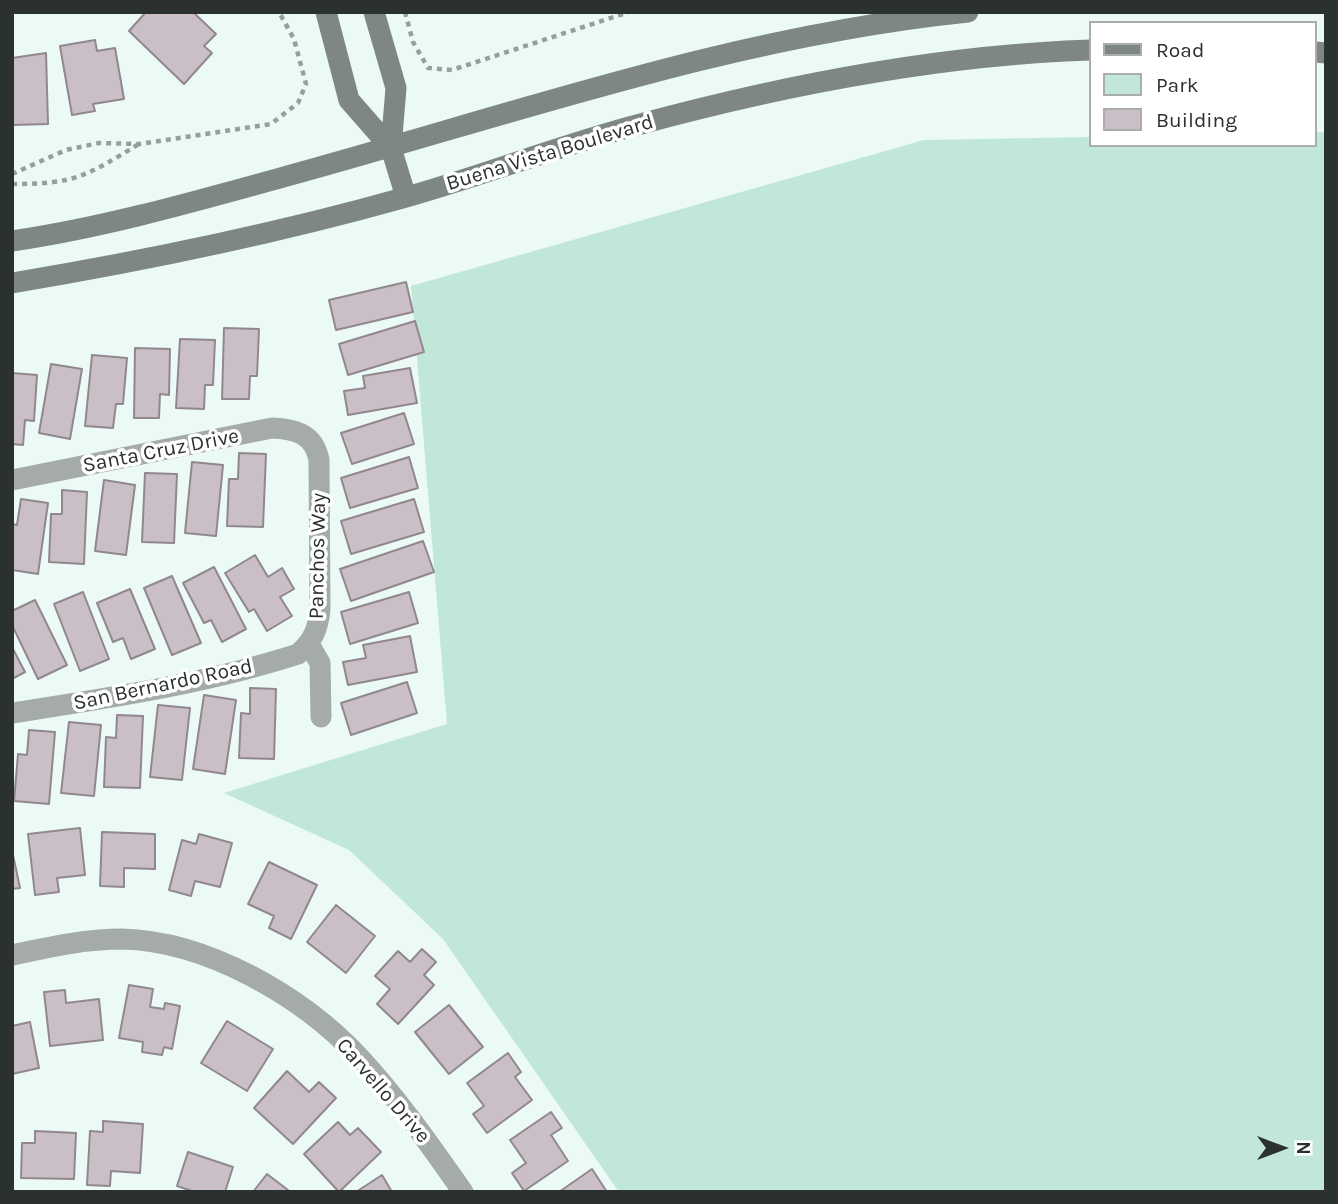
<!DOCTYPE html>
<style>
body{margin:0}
#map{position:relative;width:1338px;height:1204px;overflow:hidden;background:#ebfaf4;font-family:Karla,sans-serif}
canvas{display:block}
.frame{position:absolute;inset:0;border:14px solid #2b312e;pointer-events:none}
.legend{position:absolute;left:1089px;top:21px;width:228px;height:126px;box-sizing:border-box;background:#fff;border:2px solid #aaadab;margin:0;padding:9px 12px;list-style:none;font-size:21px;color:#2b312e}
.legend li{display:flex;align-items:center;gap:14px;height:35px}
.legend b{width:35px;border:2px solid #aaadab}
.north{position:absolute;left:1247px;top:1113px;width:70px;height:70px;-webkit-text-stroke:5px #fff;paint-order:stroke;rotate:90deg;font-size:19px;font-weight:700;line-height:28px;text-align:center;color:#2b312e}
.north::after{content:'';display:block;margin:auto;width:24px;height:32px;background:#2b312e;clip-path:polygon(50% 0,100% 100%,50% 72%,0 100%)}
</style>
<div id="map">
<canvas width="1338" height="1204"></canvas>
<div class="frame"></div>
<ul class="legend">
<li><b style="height:9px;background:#7e8784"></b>Road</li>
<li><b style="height:19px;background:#c0e7d7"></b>Park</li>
<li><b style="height:19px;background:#cabfc7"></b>Building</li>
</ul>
<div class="north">N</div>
</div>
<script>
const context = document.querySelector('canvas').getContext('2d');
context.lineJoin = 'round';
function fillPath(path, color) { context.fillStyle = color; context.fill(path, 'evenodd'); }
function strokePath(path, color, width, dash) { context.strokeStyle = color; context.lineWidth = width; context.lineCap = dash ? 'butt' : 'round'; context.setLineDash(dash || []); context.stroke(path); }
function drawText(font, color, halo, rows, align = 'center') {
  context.font = font + ' Karla,sans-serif'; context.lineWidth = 7; context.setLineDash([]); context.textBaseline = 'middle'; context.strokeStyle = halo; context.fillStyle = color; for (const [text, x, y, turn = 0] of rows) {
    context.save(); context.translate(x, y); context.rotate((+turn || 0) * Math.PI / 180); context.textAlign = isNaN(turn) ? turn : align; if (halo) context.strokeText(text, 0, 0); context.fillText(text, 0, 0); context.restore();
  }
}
fillPath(new Path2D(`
 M1315,132H1326V1192H619L443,939L349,850L224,793L447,724L411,286L924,140L1091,137V145H1315Z`), '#c0e7d7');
const building = new Path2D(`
 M146,12H193L216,34L204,46L212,53L184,84L129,31Z
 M95,40L97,51L115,48L124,99L93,104L95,111L72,115L60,46Z
 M46,53L48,124L12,125V58Z
 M406,282L413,312L336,330L329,300Z
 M415,321L424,352L348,375L339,344Z
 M224,328L259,329L257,376H250L249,399H222Z
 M180,339L215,340L213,385H205L204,409L176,408Z
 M135,348L170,349L169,395L160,394L159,418H134Z
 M92,355L127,358L123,404H116L113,428L85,426Z
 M51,364L82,369L70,439L39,433Z
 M410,368L417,403L348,415L344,391L365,388L363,376Z
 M12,373L37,375L34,421L25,420L23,445L12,444Z
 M404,413L414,444L352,464L341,433Z
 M239,453L266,454L263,527L227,526L229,479H238Z
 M409,457L418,488L350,508L341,478Z
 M192,462L223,465L216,536L185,533Z
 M145,473L177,474L174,543L142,542Z
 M104,480L135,485L126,555L95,551Z
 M62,490L87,492L84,564L49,562L51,514H62Z
 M21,499L48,503L38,574L12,570V524L17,525Z
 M414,499L424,532L351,554L341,521Z
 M423,541L434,572L351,601L340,569Z
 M255,555L268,577L282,568L294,589L280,597L292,616L267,631L254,609L249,612L225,573Z
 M214,567L246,629L222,642L211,620L204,623L183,583Z
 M172,576L201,643L172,655L144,588Z
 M130,589L155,649L131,659L123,638L113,642L97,603Z
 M83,592L109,659L80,671L54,604Z
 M409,592L418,623L350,644L341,612Z
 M35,600L67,665L38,679L12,625V611Z
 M410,636L417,672L348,685L343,662L366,658L363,645Z
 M12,647L25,672L12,679Z
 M407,682L417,713L351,735L341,703Z
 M250,688L276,689L274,759L239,758L241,713L250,714Z
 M204,695L236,700L225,774L193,769Z
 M158,705L190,708L182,780L150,777Z
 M117,715L143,716L140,788L104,787L106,737L116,738Z
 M69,722L101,725L94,796L61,793Z
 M29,730L55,732L49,804L14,801L18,754L27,755Z
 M80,828L85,875L57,878L59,892L35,895L28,834Z
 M102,832L155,834V869L124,868V887L100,886Z
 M199,834L232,843L220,887L195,881L191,896L169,890L182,840L196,844Z
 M12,850L20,888L12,889Z
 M269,862L317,885L291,939L269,928L274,916L248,904Z
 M336,905L375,936L346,973L307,942Z
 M422,949L436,962L424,975L434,985L398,1024L377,1004L390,989L375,976L398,951L410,962Z
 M129,985L153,989L150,1007L164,1009L165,1003L180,1006L172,1049L164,1047L162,1055L142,1052L143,1042L119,1038Z
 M65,990L66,1003L99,999L103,1040L50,1046L44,992Z
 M449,1005L483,1047L449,1074L415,1032Z
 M227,1021L273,1049L247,1091L201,1063Z
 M30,1022L39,1068L12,1074V1026Z
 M508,1053L521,1072L515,1077L532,1100L487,1133L473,1114L484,1106L467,1083Z
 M287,1071L309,1092L319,1082L336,1098L293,1144L254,1108Z
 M551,1112L562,1128L551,1135L568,1161L524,1191L512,1173L526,1163L510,1140Z
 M103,1121L143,1124L140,1173L111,1171L110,1186L87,1185L90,1131L103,1132Z
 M338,1122L350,1135L358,1128L381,1152L339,1192L304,1154Z
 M35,1131L76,1133L74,1179L21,1178L22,1143H35Z
 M188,1152L233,1167L225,1192H195L177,1186Z
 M592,1169L607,1192H559Z
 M267,1174L288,1190L287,1192H253Z
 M382,1175L392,1192H356Z`);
fillPath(building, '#cabfc7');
strokePath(building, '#91878f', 2);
strokePath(new Path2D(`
 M405,12L413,42L428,68L452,70L629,12
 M12,174L66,150L99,143L140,144L271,124L298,103L306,84L294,39L279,12
 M12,184C76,184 86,176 139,144`), '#95a09c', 4.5, [5, 5]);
strokePath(new Path2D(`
 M12,480L272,428C296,429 314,434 319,460L320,610C318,629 313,641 298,654C205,684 109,698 12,713
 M309,644L320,663L321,717
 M12,955C49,947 85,939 122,939C207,941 302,996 359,1057C398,1099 430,1145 463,1192`), '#a5aba9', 21);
strokePath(new Path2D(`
 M326,12L349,100L391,148
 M374,12L396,88L391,148L406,197
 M1315,52L1326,53
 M12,241C102,228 193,202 280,178C508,116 732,36 968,12
 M12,283C143,261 275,234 403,198C482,176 558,146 637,125C784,85 938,55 1091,50`), '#7e8784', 21);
drawText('21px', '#2b312e', '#fff', [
 ["Buena Vista Boulevard",550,153,-17],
 ["Santa Cruz Drive",161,451,-11],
 ["Panchos Way",318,556,-89],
 ["San Bernardo Road",163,685,-12],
 ["Carvello Drive",383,1091,49]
]);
</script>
